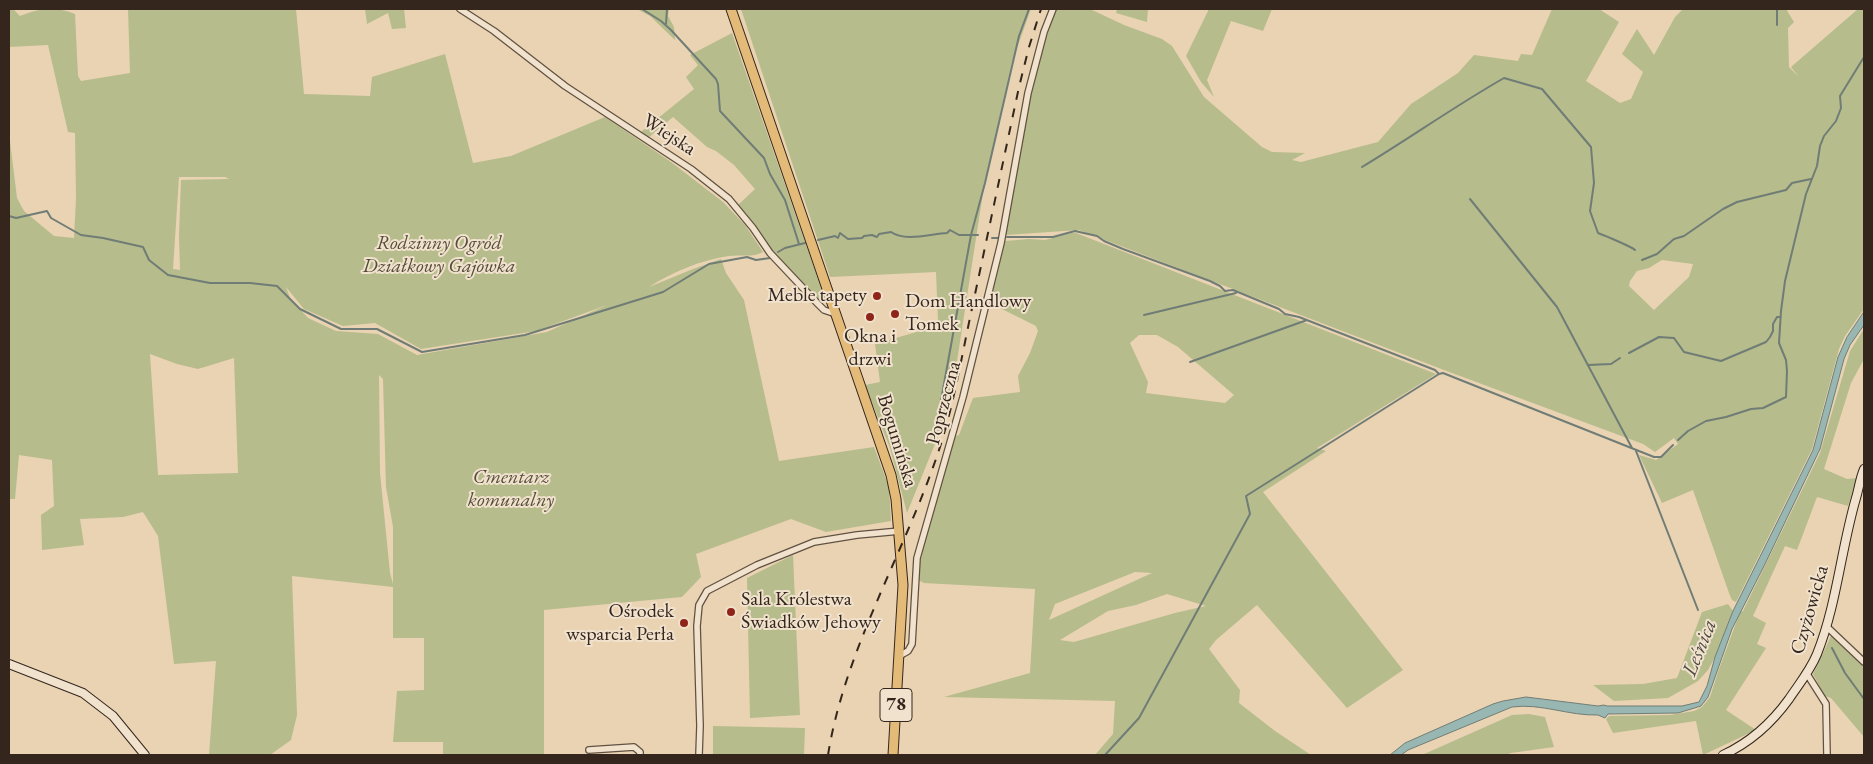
<!DOCTYPE html>
<meta charset="utf-8">
<style>
body{margin:0}
#map{position:relative;width:1873px;height:764px;overflow:hidden;background:#e9d3b2;font-family:"EB Garamond",serif}
canvas{display:block}
.frame{position:absolute;inset:0;border:10px solid #34261d;pointer-events:none}
</style>
<div id="map">
<canvas width="1873" height="764"></canvas>
<div class="frame"></div>
</div>
<script>
const context = document.querySelector('canvas').getContext('2d');
context.lineJoin = 'round';
function fillPath(path, color) { context.fillStyle = color; context.fill(path, 'evenodd'); }
function strokePath(path, color, width, dash) { context.strokeStyle = color; context.lineWidth = width; context.lineCap = dash ? 'butt' : 'round'; context.setLineDash(dash || []); context.stroke(path); }
function drawText(font, color, halo, rows, align = 'center') {
  context.font = font + ' "EB Garamond",serif'; context.lineWidth = 4; context.setLineDash([]); context.textBaseline = 'middle'; context.strokeStyle = halo; context.fillStyle = color; for (const [text, x, y, turn = 0] of rows) {
    context.save(); context.translate(x, y); context.rotate((+turn || 0) * Math.PI / 180); context.textAlign = isNaN(turn) ? turn : align; if (halo) context.strokeText(text, 0, 0); context.fillText(text, 0, 0); context.restore();
  }
}
fillPath(new Path2D(`
 M9,9H14L15,11L20,16C40,8 56,6 75,14L78,76L81,81L130,73L128,9H296L304,94L370,96L372,77L445,54L473,163L511,156L605,117L671,162L723,202L745,225L763,252C753,258 740,254 729,256C701,260 672,272 649,287L693,269L721,259L726,273L744,300L779,461L874,447L889,487L891,521L826,532L791,519L696,554L701,577L682,597L544,610V754H443V742H393L397,691L424,690V638H393V587L292,576L297,715L291,740L270,755H209L216,661L174,664L158,536L143,512L123,517L80,519L84,545L42,550L41,515L54,506L52,460L19,455L15,499H10L9,133L17,198L24,211L54,236L74,238L76,198L75,133L68,132L48,45L9,47ZM179,177H225L229,179L181,180L179,236L180,270L173,269ZM286,287L304,309L343,326L375,323L421,349L536,331L607,305L547,332L417,355L378,334L336,331L308,318L290,298ZM150,354L177,364L198,369L234,358L238,473L158,475ZM379,375L383,379L386,487L393,527V584L390,573L380,473Z
 M365,9H404L406,28L392,29L388,13L367,24Z
 M637,9H669L668,16L674,27L675,40L650,16Z
 M741,9H1031L1012,62L983,193L957,361L941,429L907,513L890,448L865,385L880,382L875,344L920,331L938,322L936,272L830,277Z
 M1056,9H1090L1124,25L1162,39L1172,46L1204,97L1262,147L1272,152L1305,153L1292,160L1301,162L1378,142L1411,104L1458,73L1474,55L1518,61L1521,54L1532,55L1552,9H1599L1619,22L1586,81L1620,103L1631,99L1643,72L1622,54L1637,29L1654,55L1675,17L1683,9H1786L1794,22L1788,28L1789,67L1799,77L1791,67L1858,9H1864V309L1845,336L1839,349L1812,449L1736,602L1732,600L1729,593L1693,490L1662,503L1639,455L1656,460L1678,444L1674,438L1655,452L1643,444L1444,370L1079,230L1006,235C1019,159 1029,82 1056,9ZM1662,260L1693,264L1689,277L1654,310L1629,286L1630,281L1637,271L1649,268Z
 M1117,9H1148L1147,22L1116,13Z
 M1209,9H1272L1263,31L1231,21L1207,80L1214,97L1201,82L1186,56Z
 M732,33L825,299L821,301L811,293L773,252L759,230L738,205L755,189L734,165L716,151L707,147L673,117L648,138L641,132L694,89L686,77L698,65L690,55Z
 M1071,233H1076L1436,374L1317,448L1326,451L1263,492L1403,670L1347,708L1257,605L1216,640L1209,649L1240,690L1239,703L1275,731L1311,755H1095L1113,734L1115,701L944,697L1030,673L1035,589L924,583L916,579L934,504L955,436L959,435L973,398L1020,392L1018,376L1030,353L1038,331L1036,326L990,303L1005,241L1029,239L1045,240ZM1139,335H1157L1178,347L1234,395L1225,403L1146,393L1148,382L1130,343ZM1135,572L1152,573L1049,620L1055,604ZM1167,594L1206,606L1175,613L1074,642L1060,640L1108,611L1136,605Z
 M1864,329V359L1851,383L1824,469L1847,479L1857,478L1848,506L1817,497L1797,550L1785,546L1753,616L1766,623L1757,644L1766,648L1726,710L1756,730L1703,755L1696,721L1613,733L1606,719L1609,716L1670,715L1694,711L1702,707L1710,697L1718,672L1740,612L1743,611L1820,453L1850,351Z
 M793,555L800,715L750,718L747,578Z
 M1728,604L1733,611L1715,657L1708,670L1698,681L1668,698L1614,701L1593,685L1643,684L1677,678L1702,612Z
 M1831,636L1864,667V737L1831,698L1825,696L1813,674Z
 M1529,714L1545,717L1554,747L1511,753L1506,755H1422L1512,715Z
 M713,726L805,728L804,755H713Z`), '#b6bc8c');
const water = new Path2D(`
 M1864,312V325L1850,345L1844,359L1820,449L1765,564L1732,629L1708,697L1701,706L1678,713L1608,714L1605,718L1598,715C1569,716 1541,703 1512,707L1408,750L1401,755H1390L1405,743L1493,704L1503,701L1526,697L1598,706L1604,705L1607,706H1682L1699,702L1707,686L1715,657L1733,611L1813,450L1838,357L1847,337Z`);
fillPath(water, '#98b7b2');
strokePath(water, '#707d76', 1);
strokePath(new Path2D(`
 M642,9L661,21L671,30L716,79L718,84L720,111L764,158L770,174L785,200L799,244
 M1777,9V25
 M666,24L667,9
 M1362,167C1410,138 1455,106 1504,78L1542,89L1591,147L1594,183L1590,211L1598,233C1606,236 1632,247 1635,250
 M1470,199L1557,307L1632,448
 M9,216L16,218L47,211L51,218L81,235L103,238L143,247L149,260L168,275L210,283H250L277,286L300,309L341,329H377L422,352L525,335L663,292L709,264L747,257L756,260L770,258
 M1007,237H1053L1075,231L1097,236L1104,241L1123,249L1210,281L1220,286L1225,291L1233,290L1279,309L1285,314L1299,317L1435,370L1439,374L1443,373L1463,381L1654,457H1661L1673,445
 M992,238H998
 M818,240L835,236L838,238L840,233L848,239L862,238L864,236L872,235L877,237L879,234L891,232C905,242 930,234 947,233L950,230L959,235H978
 M778,252L785,248L805,243
 M1642,260L1657,254L1674,239L1684,236L1723,209L1737,202L1786,190L1792,183L1811,179
 M1144,315L1236,293
 M1629,353L1659,337L1674,338L1684,352L1721,361L1766,342L1770,337L1773,331V324L1777,317H1780
 M1190,362L1307,320
 M1588,365L1611,364L1620,358
 M936,428L971,235L985,183L1019,36L1029,9
 M1678,440L1688,431L1706,421L1726,417L1751,409L1763,408L1786,397L1787,371L1786,360L1779,343L1781,311L1785,281L1806,194L1817,166L1820,146L1824,136L1836,121L1841,108L1840,96L1864,57
 M1636,451L1698,610
 M1832,648L1845,673L1864,699
 M1105,755L1139,718L1250,514L1246,496L1439,374`), '#707d76', 2);
const street = new Path2D(`
 M460,9L494,31L565,86L691,169L729,199L753,228L770,253L818,304L824,310L836,314
 M1826,626L1864,662
 M899,656L908,651L912,644L917,558L963,397L1001,243L1028,93L1044,32L1053,9
 M1807,674L1826,704L1827,755
 M589,750L634,747L640,752V755
 M699,755L700,726L697,626L699,605L707,591L757,565L814,542L857,535L900,531`);
const secondary = new Path2D(`
 M9,664L83,693L113,716L145,755
 M1723,755C1751,742 1771,724 1789,699C1799,684 1810,671 1817,654C1837,604 1841,549 1856,498C1859,488 1860,478 1864,469`);
const primary = new Path2D(`
 M731,9L891,475L896,499L903,585L893,755`);
strokePath(street, '#615142', 8);
strokePath(secondary, '#34261d', 10);
strokePath(primary, '#34261d', 11);
strokePath(street, '#f1e2cd', 5.5);
strokePath(secondary, '#f1e2cd', 8);
strokePath(primary, '#e4ba79', 9);
strokePath(new Path2D(`
 M828,755C845,649 904,554 938,453C953,408 961,360 971,313C987,238 1003,162 1019,87L1029,47L1041,9`), '#34261d', 2, [9, 9]);
for (const [x, y, r, color] of [
 [877,296,5,"#8f2418"],
 [895,314,5,"#8f2418"],
 [870,317,5,"#8f2418"],
 [731,612,5,"#8f2418"],
 [684,623,5,"#8f2418"]
]) { const dot = new Path2D(); dot.arc(x, y, r, 0, 2 * Math.PI); context.fillStyle = color; context.fill(dot); strokePath(dot, '#f1e2cd', 2); }
for (const [x, y, w] of [
 [896,705,32]
]) { const box = new Path2D(); box.roundRect(x - w / 2, y - 16.5, w, 33, 4); context.fillStyle = '#f1e2cd'; context.fill(box); strokePath(box, '#34261d', 1); }
drawText('bold 19px', '#34261d', null, [
 ["78",896,705]
]);
drawText('20px', '#34261d', '#f1e2cd', [
 ["Wiejska",669,135,33],
 ["Poprzeczna",944,403,-75],
 ["Bogumińska",897,441,73],
 ["Czyżowicka",1810,610,-74]
]);
drawText('italic 20px', '#544c39', '#f1e2cd', [
 ["Rodzinny Ogród",439,244],
 ["Działkowy Gajówka",439,267],
 ["Cmentarz",511,478],
 ["komunalny",511,501]
]);
drawText('20px', '#34261d', '#f1e2cd', [
 ["Meble tapety",867,296],
 ["Dom Handlowy",905,302,"left"],
 ["Tomek",905,325,"left"],
 ["Okna i",870,337,"center"],
 ["drzwi",870,360,"center"],
 ["Sala Królestwa",741,600,"left"],
 ["Świadków Jehowy",741,623,"left"],
 ["Ośrodek",674,612],
 ["wsparcia Perła",674,635]
], 'right');
drawText('italic 21px', '#4d4a42', '#f1e2cd', [
 ["Leśnica",1700,648,-68]
]);
</script>
